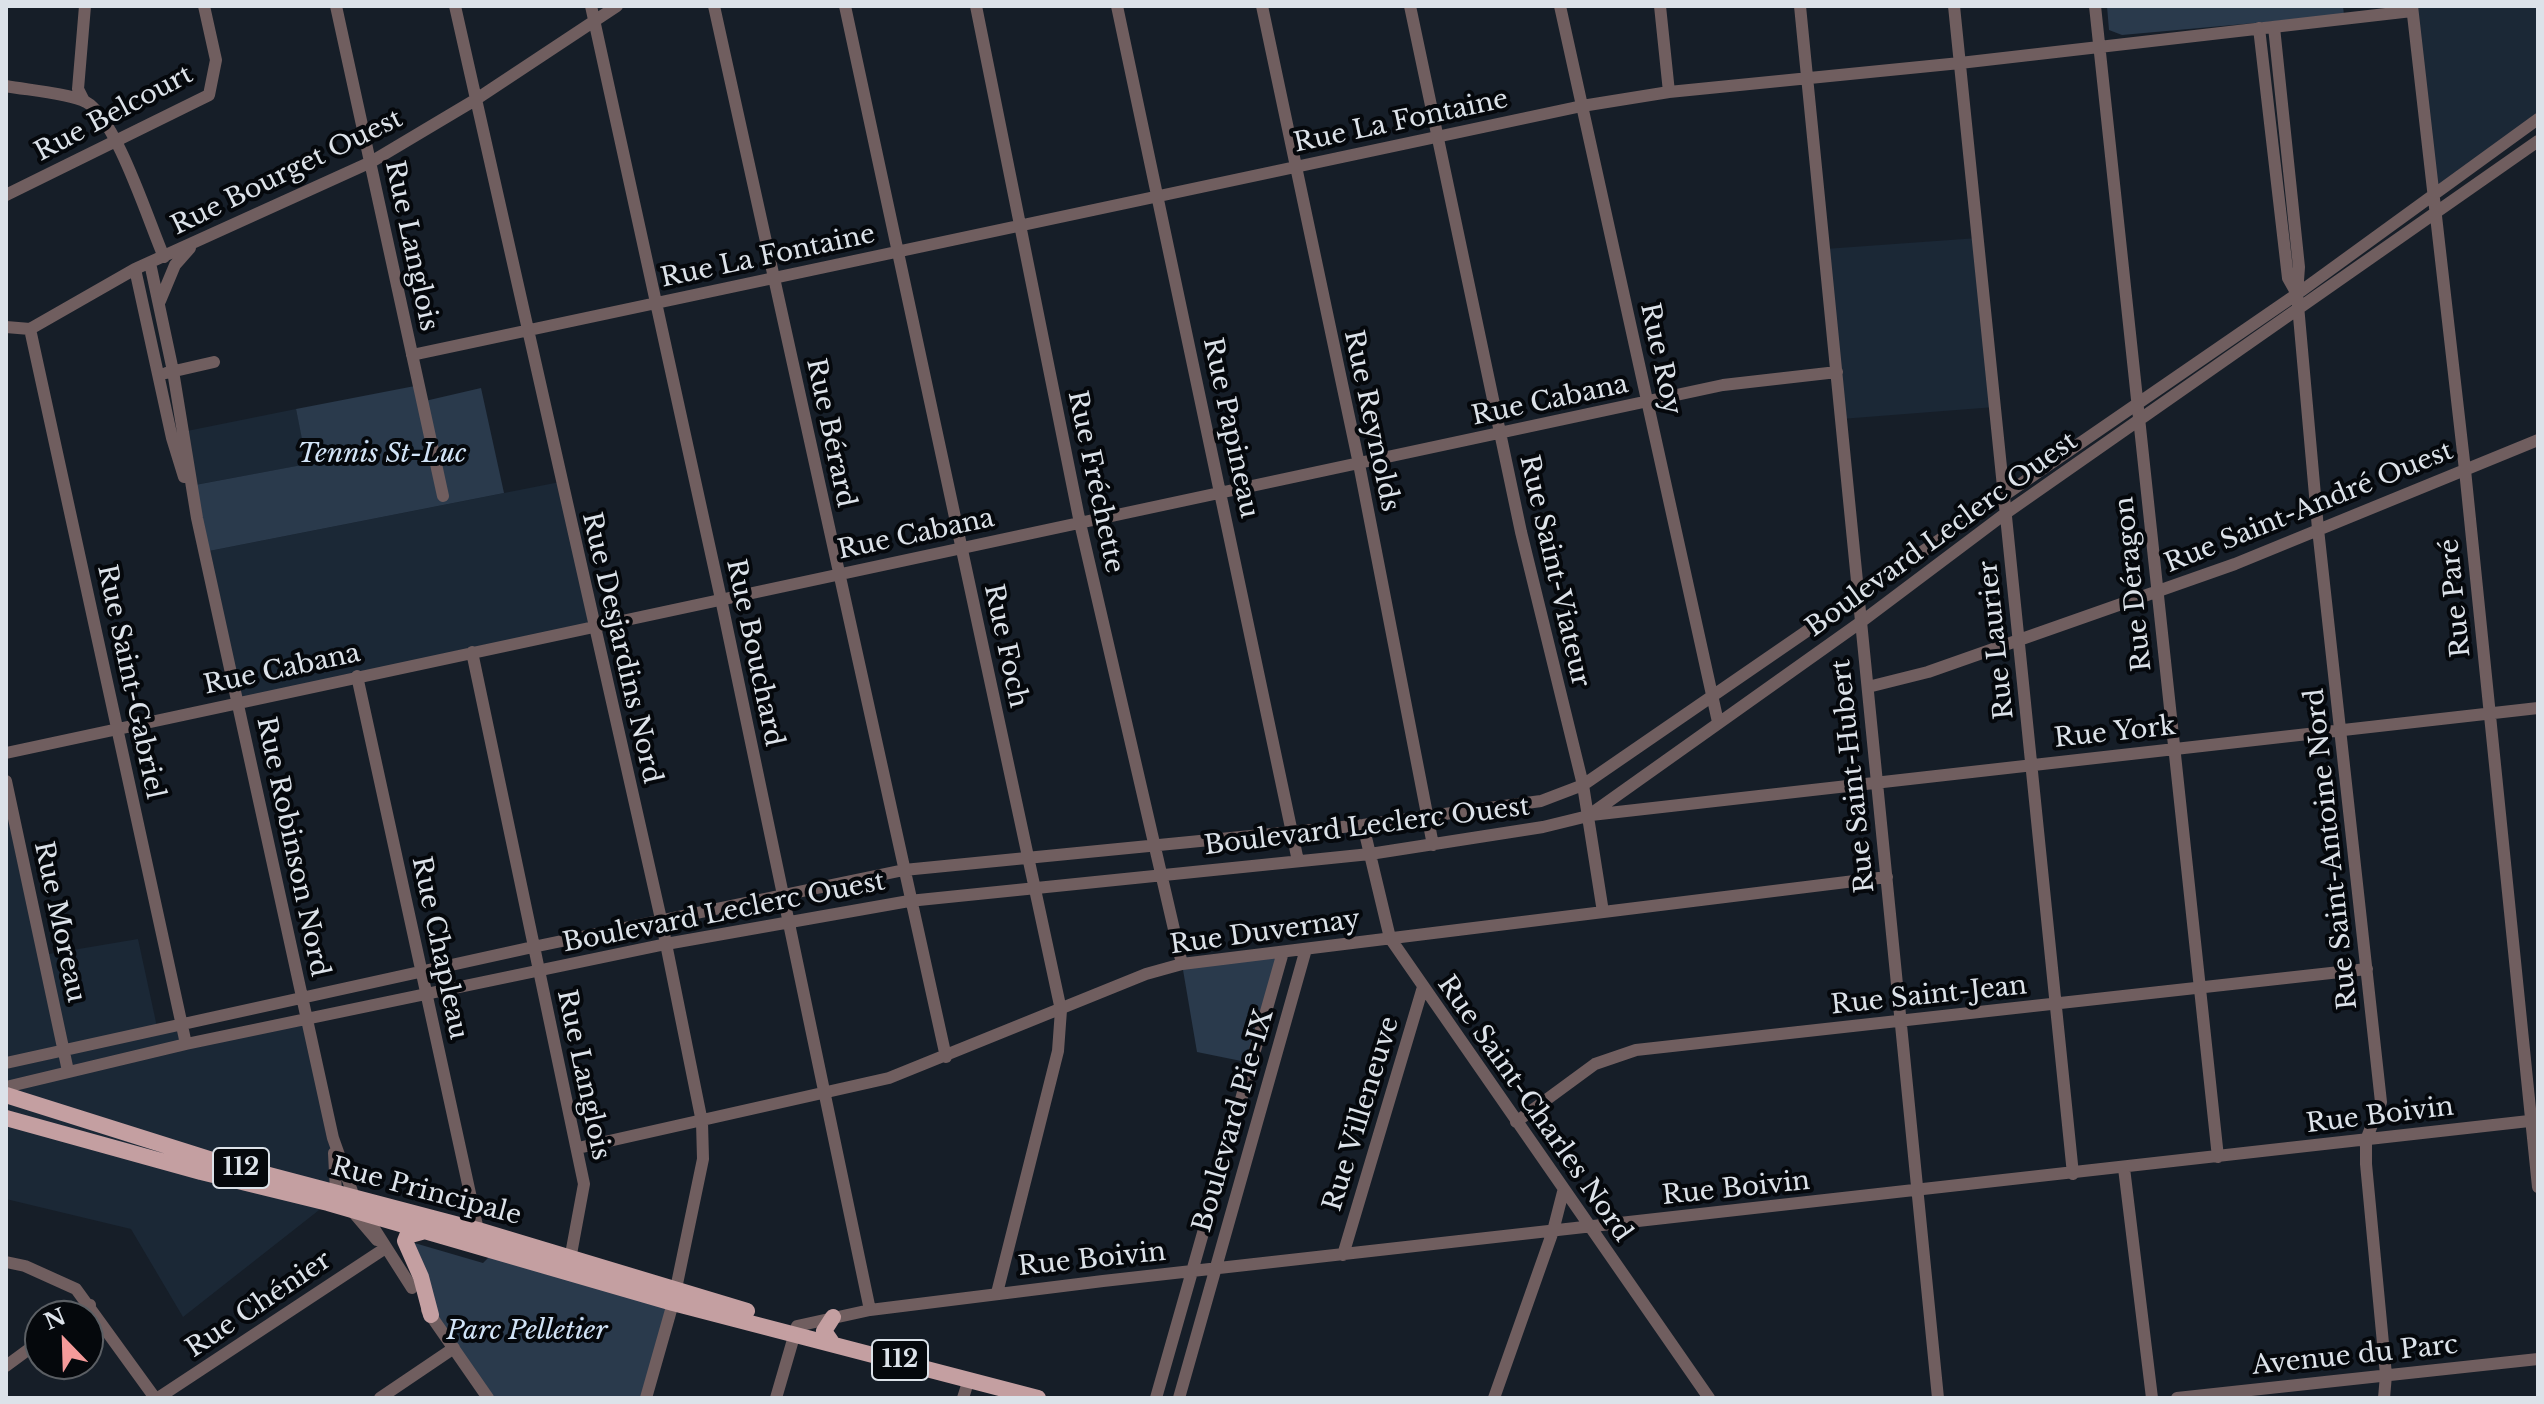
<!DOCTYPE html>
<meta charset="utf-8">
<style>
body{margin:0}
#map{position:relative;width:2544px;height:1404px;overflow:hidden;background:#161e28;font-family:"Libre Baskerville",serif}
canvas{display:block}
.frame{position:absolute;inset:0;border:8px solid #dce2e9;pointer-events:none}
.north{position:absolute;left:24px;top:1300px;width:80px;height:80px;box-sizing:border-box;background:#05080c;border:2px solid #5b5f64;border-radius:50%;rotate:337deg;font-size:22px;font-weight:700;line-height:32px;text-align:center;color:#dce2e9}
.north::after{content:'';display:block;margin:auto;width:28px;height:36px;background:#f59b9a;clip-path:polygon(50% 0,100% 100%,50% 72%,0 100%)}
</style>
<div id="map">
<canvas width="2544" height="1404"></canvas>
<div class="frame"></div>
<div class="north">N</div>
</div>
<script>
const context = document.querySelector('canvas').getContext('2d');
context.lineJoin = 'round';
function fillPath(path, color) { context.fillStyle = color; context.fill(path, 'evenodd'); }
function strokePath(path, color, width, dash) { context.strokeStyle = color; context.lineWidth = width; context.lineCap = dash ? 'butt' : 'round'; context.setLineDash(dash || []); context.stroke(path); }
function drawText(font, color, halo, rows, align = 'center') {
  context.font = font + ' "Libre Baskerville",serif'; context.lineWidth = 8; context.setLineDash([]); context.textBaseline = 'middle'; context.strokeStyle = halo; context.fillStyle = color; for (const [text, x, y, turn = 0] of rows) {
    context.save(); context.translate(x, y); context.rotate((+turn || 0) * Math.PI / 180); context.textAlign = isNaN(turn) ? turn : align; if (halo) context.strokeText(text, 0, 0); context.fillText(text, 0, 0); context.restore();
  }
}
fillPath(new Path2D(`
 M2413,6H2538V119L2431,197Z
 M1978,238L1995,407L1841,419L1825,249Z
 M296,409L308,464L195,485L187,431Z
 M560,482L593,626L242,700L209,551Z
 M6,781L43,955L138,939L157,1027L182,1023L186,1044L307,1019L333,1138L328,1203L183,1317L131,1229L6,1199Z`), '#1b2836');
fillPath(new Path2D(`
 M2107,6H2343L2344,15L2122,35L2109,30Z
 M420,385L425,401L481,388L504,493L209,551L195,485L307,464L296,409Z
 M1283,952L1251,1063L1197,1052L1182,964Z
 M411,1242L483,1263L492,1254L673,1303L646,1398H492L416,1284Z`), '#2a3a4c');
strokePath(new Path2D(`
 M336,6L443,496
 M455,6L661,919L702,1122L703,1159L673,1303L646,1398
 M591,6L721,599L870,1310
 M714,6L946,1057
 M845,6L1061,1010L1058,1051L997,1293
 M976,6L1080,523L1182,964
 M1117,6L1298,861
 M1262,6L1359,464L1433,845
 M1410,6L1521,532L1583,785L1603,912
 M1560,6L1718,722
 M1660,6L1669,92
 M1800,6L1938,1398
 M1954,6L2073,1174
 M2095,6L2218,1157
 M2412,6L2465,470L2538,1187
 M2274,27L2299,267L2297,294L2318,529L2381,1102L2366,1140V1164L2386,1375L2384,1398
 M2259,28L2288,278L2297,294
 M6,86C27,90 67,93 86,102C116,118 149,223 164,257
 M84,101L78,89L85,6
 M6,195L209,95L216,60L204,6
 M150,263L173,371L197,518L333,1138L354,1197L412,1288
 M135,269L172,438L184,477
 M160,301L175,265L190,248
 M6,327L30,329L135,269L371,162L475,100L617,6
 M30,329L186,1044
 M412,355L1582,106L1669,92L1960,63L2412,11
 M166,373L214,362
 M472,652L584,1184L569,1265
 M357,676L478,1230
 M1868,687L1928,672L2235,564L2538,440
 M6,753L1723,385L1837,372
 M6,781L68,1071
 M1591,815L2538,708
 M1363,825L1390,938L1709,1398
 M6,1063L533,947L904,870L1363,825L1541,801L1583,785L2297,294L2538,119
 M6,1087L186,1044L666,944L909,901L1370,854L1543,827L1588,816L1861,622L2006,513L2538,141
 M1516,1122L1595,1064L1636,1050L2367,969
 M578,1148L889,1078L1146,974L1182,964L1887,877
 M334,1153L336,1192L377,1240
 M2124,1168L2152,1398
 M1343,1255L1423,987
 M6,1262L25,1266L76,1289L155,1398
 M427,1310L488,1398
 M74,1316L90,1305
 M6,1366L40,1341
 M158,1398L384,1249
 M380,1398L454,1348
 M776,1398L797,1326L870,1310L1103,1281L2538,1120
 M963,1398L969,1379
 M1156,1398L1283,952
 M1179,1398L1306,949
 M1494,1398L1553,1231L1563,1192
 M2177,1398L2538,1359`), '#705e5f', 12);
strokePath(new Path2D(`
 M6,1095L212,1160L478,1230L747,1311
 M6,1118L201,1172L328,1203L673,1303L1038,1398
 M425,1231L407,1236L405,1241L421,1277L431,1315
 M831,1341L824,1331L833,1317`), '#c49fa1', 16);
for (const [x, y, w] of [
 [241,1168,56],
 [900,1360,56]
]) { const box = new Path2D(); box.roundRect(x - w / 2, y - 20, w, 40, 6); context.fillStyle = '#05080c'; context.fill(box); strokePath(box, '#dce2e9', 2); }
drawText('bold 24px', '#dce2e9', null, [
 ["112",241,1168],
 ["112",900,1360]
]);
drawText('26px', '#dce2e9', '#05080c', [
 ["Rue Belcourt",114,114,-28],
 ["Rue La Fontaine",1401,122,-12],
 ["Rue Bourget Ouest",287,173,-26],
 ["Rue Langlois",411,246,78],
 ["Rue La Fontaine",768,257,-12],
 ["Rue Roy",1660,359,78],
 ["Rue Cabana",1550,401,-12],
 ["Rue Reynolds",1371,421,78],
 ["Rue Papineau",1230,428,78],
 ["Rue Bérard",830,433,78],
 ["Rue Fréchette",1095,482,78],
 ["Rue Saint-André Ouest",2309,508,-22],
 ["Rue Cabana",916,535,-12],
 ["Boulevard Leclerc Ouest",1942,535,-36],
 ["Rue Saint-Viateur",1554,571,77],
 ["Rue Déragon",2134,584,-96],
 ["Rue Paré",2456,598,-96],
 ["Rue Laurier",1997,640,-96],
 ["Rue Foch",1005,646,78],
 ["Rue Desjardins Nord",621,648,77],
 ["Rue Bouchard",754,653,78],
 ["Rue Cabana",282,670,-12],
 ["Rue Saint-Gabriel",130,682,78],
 ["Rue York",2115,733,-6],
 ["Rue Saint-Hubert",1854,776,-96],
 ["Boulevard Leclerc Ouest",1367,827,-7],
 ["Rue Robinson Nord",292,847,78],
 ["Rue Saint-Antoine Nord",2332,849,-96],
 ["Boulevard Leclerc Ouest",724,913,-11],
 ["Rue Moreau",59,922,78],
 ["Rue Duvernay",1265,933,-8],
 ["Rue Chapleau",439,948,78],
 ["Rue Saint-Jean",1929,996,-6],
 ["Rue Langlois",583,1075,78],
 ["Rue Saint-Charles Nord",1534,1109,55],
 ["Rue Villeneuve",1362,1114,-73],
 ["Rue Boivin",2380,1116,-7],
 ["Boulevard Pie-IX",1234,1121,-74],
 ["Rue Boivin",1736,1189,-6],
 ["Rue Principale",426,1192,15],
 ["Rue Boivin",1092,1260,-6],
 ["Rue Chénier",259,1305,-34],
 ["Avenue du Parc",2355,1356,-6]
]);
drawText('italic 26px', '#d2e4f7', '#05080c', [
 ["Tennis St-Luc",382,455],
 ["Parc Pelletier",527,1332]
]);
</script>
